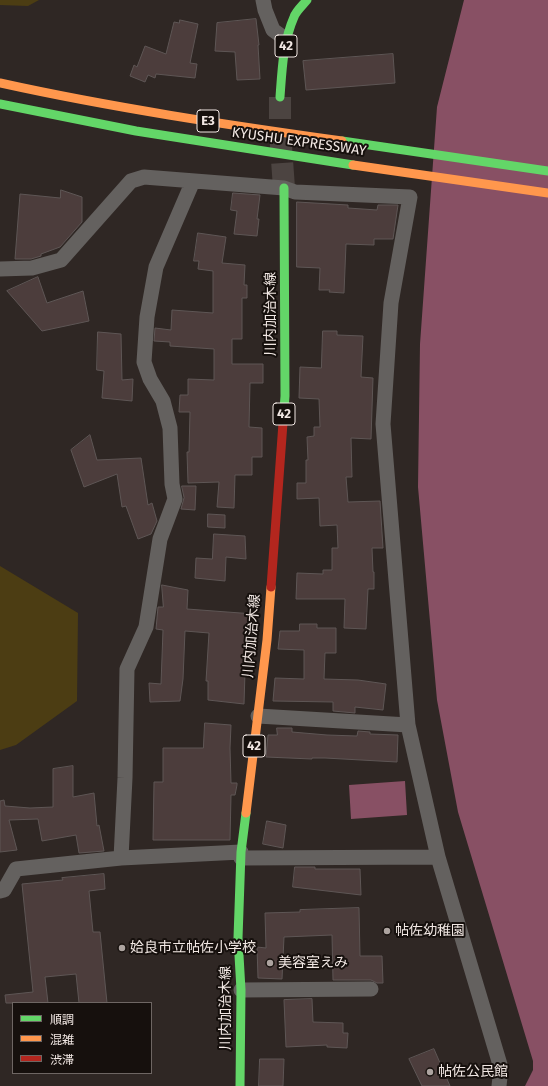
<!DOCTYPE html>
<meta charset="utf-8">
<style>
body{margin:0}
#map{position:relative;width:548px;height:1086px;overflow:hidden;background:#2f2724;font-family:"Fira Sans","Noto Sans JP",sans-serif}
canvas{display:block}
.legend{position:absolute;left:12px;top:1002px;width:140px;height:72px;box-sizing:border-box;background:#16100d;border:1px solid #6e6663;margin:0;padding:5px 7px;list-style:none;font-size:12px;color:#f1e7e3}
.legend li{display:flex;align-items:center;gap:8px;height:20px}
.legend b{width:20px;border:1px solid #6e6663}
</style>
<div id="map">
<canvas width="548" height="1086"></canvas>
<ul class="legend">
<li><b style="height:5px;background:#63d668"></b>順調</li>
<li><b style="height:5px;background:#ff974d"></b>混雑</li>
<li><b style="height:5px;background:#b3261e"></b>渋滞</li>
</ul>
</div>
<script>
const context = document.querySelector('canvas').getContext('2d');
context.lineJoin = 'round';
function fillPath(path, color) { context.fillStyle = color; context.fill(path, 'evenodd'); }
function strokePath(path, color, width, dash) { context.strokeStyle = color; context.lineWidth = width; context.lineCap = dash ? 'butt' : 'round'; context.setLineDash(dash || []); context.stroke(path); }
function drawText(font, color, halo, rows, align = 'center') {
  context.font = font + ' "Fira Sans","Noto Sans JP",sans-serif'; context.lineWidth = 4; context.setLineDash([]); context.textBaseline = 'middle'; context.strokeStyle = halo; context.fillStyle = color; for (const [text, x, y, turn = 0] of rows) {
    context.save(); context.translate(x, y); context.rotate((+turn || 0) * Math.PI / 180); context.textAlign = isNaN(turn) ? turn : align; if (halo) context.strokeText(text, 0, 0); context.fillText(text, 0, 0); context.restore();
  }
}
fillPath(new Path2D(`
 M0,0H39L28,6L0,5Z
 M0,566L78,613L77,701L16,745L0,750Z`), '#4c3d13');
fillPath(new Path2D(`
 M464,0H548V1086H525L533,1070V1061L458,812L437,700L418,487L420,344L437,107Z
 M405,781L407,815L351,819L349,785Z`), '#885064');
const building = new Path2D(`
 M256,19L259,45H258L260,79L237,80L235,52L215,51L217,23Z
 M180,20L198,24L190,63L197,64L195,78L156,74L155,78L148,75L145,82L130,76L134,65L137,67L145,46L166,54L174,22L179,23Z
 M393,54L395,83L306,90L303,61Z
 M61,190L82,197V222L60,247L41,254V256L31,259H15L20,194L60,198Z
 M233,193L260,195L257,219H259L257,236L234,234L237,211L231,210Z
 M297,202L348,205V208L377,210L378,205H398L393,239H374V245L346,244L344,293L329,292L330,290H319L320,268L297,267Z
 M198,233L226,237L222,263L245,265L244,285H247V298H242V339H232V364H263V383H250L249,427L262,428V457H252V475H235L234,508L217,507L219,482L188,483L187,452H189L190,412H179L180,395H188V379L214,380V349L170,346V342L154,341L155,328L171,330L172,310L213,313V271L198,269L199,261H194Z
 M38,277L47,303L83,291L89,321L42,331L7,291Z
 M323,331H337V335L363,336L361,377L373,378L371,439L351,438L352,477H346L348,502L380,501L383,548H372L373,572H374V589H368L366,629L344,628L345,599H296L297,573L323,574V570H332V548H338L337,525L320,526L319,498L297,499V483H306V460H308L307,437L314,436V427H320L319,399L299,398L300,367L321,368Z
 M98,332L121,334L122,380L133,379L132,401L102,398L104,371L97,370Z
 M90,435L97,460L141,458L148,505L152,503L157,521L151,534L138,539L126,506L122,507L117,474L84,487L71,450Z
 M182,486H196L195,510L181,509L184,498Z
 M208,514L225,515V528L208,527Z
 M214,534L245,536L246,559L226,557L225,581L195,578L196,558L212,559Z
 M162,585L188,590L187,609L254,614L250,672H245L244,704L208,700V681H206L209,633L185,631L183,679L180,701L150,702L149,683L161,684L163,630L156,629L158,607H163Z
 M300,624H317V628H336V653H325L324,679L358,680L386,684L383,710L355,707V713L333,711V702L273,701L275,678L304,679V650L278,649L280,631H299Z
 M205,723L231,725L230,748L231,783H237V785L235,795H231L230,840H153L154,782H163V748H203Z
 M277,728H292V732L327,735L357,736L358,731L370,732V734L398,735L397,762L325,758H312V759L266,757L268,735H277Z
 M73,766V797L94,793L97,826L99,825L104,851L79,853L76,835L42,841L38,819L9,820L17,850L0,852V801L4,800L5,806L30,808L53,807V769Z
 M267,821L286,825L283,848L263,844Z
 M295,867H315V869H360L361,895L293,887Z
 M104,874L105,889L89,891L93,932H100L107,1003H79L76,974L45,977L48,1003H6L5,995L33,992L22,884L63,880L62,878Z
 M359,908L360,956H382L383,983H377L371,980H333L332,935L284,937L282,979L258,978L257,947L266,948L265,913L300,912V910Z
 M312,999L313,1022L343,1023V1033H348L347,1048L327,1047V1045L286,1047L284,1000Z
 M434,1049L450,1086H422L409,1059Z
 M260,1059H284L283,1086H259Z`);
fillPath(building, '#4c3d3c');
strokePath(building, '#5e5655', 1);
strokePath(new Path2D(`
 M280,97V132L284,188`), '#4c4441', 22, [22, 11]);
strokePath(new Path2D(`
 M263,0L265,10L273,30L287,40
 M0,269L32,268L61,260L131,181L144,177L284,188L295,192L410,197L391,303L383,424L408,725L438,857L501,1068L499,1086
 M258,716L408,725
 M121,858L125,778L127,669L146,627L160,539L175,499L172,484L170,428L163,401L150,379L144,362L147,317L156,267L193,181
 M241,858L438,857
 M0,891L4,890L16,869L121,858L241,852
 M241,990L371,989`), '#64615f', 15);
strokePath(new Path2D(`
 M280,97C282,70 283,42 294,17C296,11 303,5 307,0
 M0,104L136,131L353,165
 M342,141L548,171
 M283,423L285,396L284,188
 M240,1086L241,990L238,938L241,852L246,813`), '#63d668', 9);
strokePath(new Path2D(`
 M0,83C113,108 228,125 342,141
 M353,165L548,193
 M246,813L267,640L271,587`), '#ff974d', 9);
strokePath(new Path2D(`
 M271,587L283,423`), '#b3261e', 9);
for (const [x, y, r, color] of [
 [387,931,4,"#ada4a0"],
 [122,948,4,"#ada4a0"],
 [270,963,4,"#ada4a0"],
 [430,1072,4,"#ada4a0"]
]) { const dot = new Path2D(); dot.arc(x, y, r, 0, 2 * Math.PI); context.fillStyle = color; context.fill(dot); strokePath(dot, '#16100d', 1.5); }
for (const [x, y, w] of [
 [286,46,22],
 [208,121,22],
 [284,414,22],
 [254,746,22]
]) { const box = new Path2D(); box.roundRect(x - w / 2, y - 11, w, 22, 3); context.fillStyle = '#16100d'; context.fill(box); strokePath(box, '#f1e7e3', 1); }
drawText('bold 13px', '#f1e7e3', null, [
 ["42",286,46],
 ["E3",208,121],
 ["42",284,414],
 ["42",254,746]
]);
drawText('14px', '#f1e7e3', '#16100d', [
 ["KYUSHU EXPRESSWAY",299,142,8],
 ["川内加治木線",271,314,-90],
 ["川内加治木線",252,636,-85],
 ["川内加治木線",226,1008,-90]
]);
drawText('14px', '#f1e7e3', '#16100d', [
 ["帖佐幼稚園",395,931],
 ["姶良市立帖佐小学校",130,948],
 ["美容室えみ",278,963],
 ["帖佐公民館",438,1072]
], 'left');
</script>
